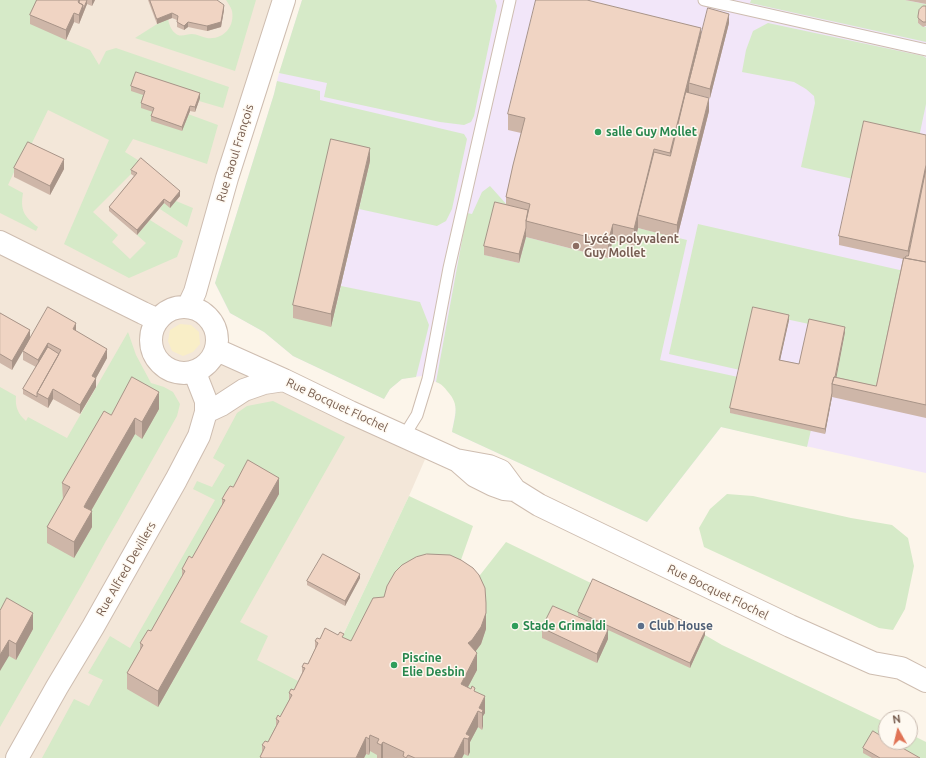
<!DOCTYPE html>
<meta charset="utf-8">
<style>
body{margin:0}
#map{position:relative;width:926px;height:758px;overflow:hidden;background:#fcf5ea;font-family:Ubuntu,sans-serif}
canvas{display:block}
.north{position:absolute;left:878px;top:710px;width:40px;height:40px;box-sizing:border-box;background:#fef9f1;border:1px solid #c8bab0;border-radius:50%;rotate:352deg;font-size:11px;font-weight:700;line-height:16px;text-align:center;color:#765c4e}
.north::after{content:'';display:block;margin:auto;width:14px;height:18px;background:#e07355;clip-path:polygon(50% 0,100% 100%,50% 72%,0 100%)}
</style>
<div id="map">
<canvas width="926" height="758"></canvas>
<div class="north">N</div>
</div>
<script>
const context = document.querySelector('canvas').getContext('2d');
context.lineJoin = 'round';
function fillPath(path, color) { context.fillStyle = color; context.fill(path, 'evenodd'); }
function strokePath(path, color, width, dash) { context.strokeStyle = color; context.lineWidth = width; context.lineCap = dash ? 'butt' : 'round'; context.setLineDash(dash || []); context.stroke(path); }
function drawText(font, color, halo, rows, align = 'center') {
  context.font = font + ' Ubuntu,sans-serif'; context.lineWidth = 3; context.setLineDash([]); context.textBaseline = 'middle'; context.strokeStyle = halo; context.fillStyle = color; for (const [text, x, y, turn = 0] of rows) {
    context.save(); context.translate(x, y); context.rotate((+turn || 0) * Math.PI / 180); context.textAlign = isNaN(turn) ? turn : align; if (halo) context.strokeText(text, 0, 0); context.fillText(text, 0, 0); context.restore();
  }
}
fillPath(new Path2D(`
 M0,0H284L196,292L215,315L222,336L217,349L430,448L409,496L336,650L264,758H0Z`), '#f3e7d9');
fillPath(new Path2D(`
 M302,0H926V473L721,427L647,522L452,432L456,409L454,398L443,385L421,376L402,379L390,389L384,399L293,356L264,332L230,313L215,283L274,94L278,77Z`), '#f2e6f9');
fillPath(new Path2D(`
 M0,0H39L66,40L90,50L99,65L106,51L116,48L229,87L223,108L199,101L145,96L154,113L182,131L188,114L218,125L207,164L133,139L125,152L141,162L131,174L93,212L118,235L112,242L130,259L146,243L137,235L150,220L183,241L177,257L129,278L64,244L109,140L48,110L30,147L26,146L8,185L23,193C20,210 24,217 38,227L36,231L0,213Z
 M226,0H256L235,71L135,38L157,24L168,19C169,24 171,30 175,33C180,38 186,34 192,34C197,34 202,37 207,38C223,40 235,27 232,11C231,7 228,3 226,0Z
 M302,0H495L497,6L474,116L471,122L464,125L440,122L324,97L327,83L279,73Z
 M751,0H905L925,4L926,2V11L918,23L923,27H926V42L750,3Z
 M768,23L923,56L926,58V104L918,142L853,179L801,167L815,103L814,96L806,89L794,82L742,72L746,50L753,31Z
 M277,81L320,91V100L464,134L467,139L452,209L446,221L437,226L359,209L370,161L331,327L341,286L420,302L429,325L416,377L402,379L390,389L384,399L293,356L264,332L230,313L215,283L274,94Z
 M490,186L508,206L485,255L519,263L526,237L608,258L613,240L634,246L638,228L687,240L660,360L738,377L731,413L811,430L807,447L721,427L647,522L452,432C455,416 460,405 448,392C444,387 442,384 436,382L467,213L472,214L482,192Z
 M176,201L193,208L187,227L160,209L164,203Z
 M698,224L904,271L876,399L834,390L809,324L753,312L740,370L669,354Z
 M128,332L136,355L151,383L164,387L173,392L180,404L177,416L116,524L106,541L84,581L0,727V387L16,396C15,407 18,414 26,421L28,417L67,438Z
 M273,401L345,437L240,622L268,636L257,660L302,683L336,650L409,496L473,526L456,574L473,584L506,542L593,584L705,635L722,645L886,723V742H910V734L926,742V758H42L74,699L89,706L103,680L88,673L110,636L130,648L215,500L193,489L197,481L212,487L225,465L213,458L237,413L247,406Z
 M727,494L753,496L851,518L892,525L908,538L914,566L905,609L893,630L879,628L704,547L699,528L710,509Z`), '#d6eac8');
fillPath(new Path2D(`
 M180,324L191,325L199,332L200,344L193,352L183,356L172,351L168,341L170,330Z`), '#f9eec7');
const lane = new Path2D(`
 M704,0L926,50
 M404,436L417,415L428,379L449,268L510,0`);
const street = new Path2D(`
 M0,242L143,313L158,320
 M151 340a33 33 0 1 1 66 0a33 33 0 1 1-66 0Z
 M188,307L195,292L227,178L284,0
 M217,350L284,380L350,412L456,460L489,466L501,471L515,490L539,505L790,626L873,663L901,668L926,681
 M206,412L221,405L244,390L264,383L284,380
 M459,462L475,476L493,485L504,489L515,490
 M17,758L57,687L93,627L176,480L199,436L206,412V401L195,373`);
strokePath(lane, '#cebdb0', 13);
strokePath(street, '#cebdb0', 24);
strokePath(lane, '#fff', 11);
strokePath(street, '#fff', 22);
fillPath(new Path2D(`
 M37,0H95L92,6L87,4L79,24L74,22L66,40L30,24V15Z
 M148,0H217L224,10L221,27L207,31L188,27L184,30L177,27V20L172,18L157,24Z
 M905,0H926V4Z
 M926,6V26L923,27L918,23V16Z
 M729,23L710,98L689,93V92V93L709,111L677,238L638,228L634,246L613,240L608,258L526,237L519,263L484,255V246L506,205V197L521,133L508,130V114L701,36Z
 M131,86L200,98L195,112L190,111L182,131L151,121V116L153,112L141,108V103L143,95L131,91Z
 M926,135V418L832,397L825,434L730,413V408L789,320L780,360L799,364L845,332L836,377L876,386L903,259L839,245V236Z
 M370,161L331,327L293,318V305Z
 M14,168L64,169L50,195L14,177Z
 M131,170L180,196L170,208L164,203L137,235L109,211V207L134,176L131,174Z
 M0,313L30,330L12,370L0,363Z
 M76,331L107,358L96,378V387L80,414L53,399L48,408L23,394V389L36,367L23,360V351Z
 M159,409L142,439L135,434L91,511L92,527L74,558L47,543V527L63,500L62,483L111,415Z
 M233,487L279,494L158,707L127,689V673L140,650V643L151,631L182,577V569L192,558L222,506V499Z
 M360,578L345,606L307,585V581Z
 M0,611L33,629L16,660L9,656Z
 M578,612L705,635L690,668L578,616Z
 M486,619V629L481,644L475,652L477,670L468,687L475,692L485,713L483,716V726L482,730L478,727L470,742V752L468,756L464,754L462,758H377V755L370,751L369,755L366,754L364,758H260L262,752V745L268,742L276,726V719L280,717L289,700V693L294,690L302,673V667L308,664L315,649V641L320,639L344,638L351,641Z
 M542,628L608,639L597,663L542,638Z
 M863,748L920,758H872L863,753Z`), '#ceb6a8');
fillPath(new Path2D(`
 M87,0V4L79,24V15L83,5Z
 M92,0H95L92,6Z
 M224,5V10L221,27L207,31V26Z
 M74,13V22L66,40V30Z
 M172,13V18L157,24V19Z
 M729,14V23L710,98V89Z
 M188,22V27L184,30V26Z
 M701,28V45L689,83V92L670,169V153Z
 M200,93V98L195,112V107Z
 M709,98V111L677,238V225Z
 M190,106V111L182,131V127Z
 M370,148V161L331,327V314Z
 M654,149V165L638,215V228L634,246V229Z
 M64,159V169L50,195V186Z
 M926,165V174L908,260V251Z
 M180,191V196L170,208V203Z
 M164,199V203L137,235V230Z
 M613,224V240L608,258V242Z
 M526,228V237L519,263V254Z
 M789,315V320L779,365V360Z
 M76,323V332L73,329Z
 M845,327V332L835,385H834Z
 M30,330V339L12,370V361Z
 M48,343V352L38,369V360Z
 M107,349V358L96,378V387L80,414V405L92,376Z
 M53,389V399L48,408V399Z
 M159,392V409L142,439V422Z
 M832,393V397L825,434V429Z
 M135,418V434L84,523V507Z
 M279,478V494L158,707V691Z
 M92,511V527L74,558V542Z
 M360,574V578L345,606V601Z
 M486,603V629L481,644L472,656L468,643Z
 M33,613V629L16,660V644Z
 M608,630V639L597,663V654Z
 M705,631V635L690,668V663Z
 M9,640V656L0,671V655Z
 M477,653V670L461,700V684Z
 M485,696V713L483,716V726L482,730V713L479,708Z
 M478,711V727L470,742V752L468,756V739L466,734Z
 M370,735V751L369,755V739Z
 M366,737V754L364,758H356Z
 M464,738V754L462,758H454Z
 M383,742V758H381V745Z`), '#a89488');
const building = new Path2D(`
 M37,0H79L78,2L83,5L79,15L74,13L66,30L30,15Z
 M80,0H87L83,10V5L79,3Z
 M150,0H217L224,5L221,22L207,26L188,22L184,26L177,22L178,16L172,13L157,19Z
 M536,0H587L701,28L670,153L654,149L634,229L613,224L608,242L526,221L530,204L506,197L513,165L525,118L508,114Z
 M923,6H926V22H923L918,18V16L919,10Z
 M708,8L729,14L710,89L689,83Z
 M136,72L200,93L195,107L190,106L182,127L151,116L154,108L141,103L145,91L131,86Z
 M686,92L709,98L677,225L638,215L654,152L670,156Z
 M864,121L926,135V165L908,251L839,236Z
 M331,139L370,148L331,314L293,305Z
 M28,142L64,159L50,186L14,168Z
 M141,158L180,191L170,203L164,199L137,230L109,207L137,173L131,170Z
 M926,169V262L905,258L906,256H908Z
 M495,202L528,210L526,221V228L519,254L484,246Z
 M904,258L926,262V405L832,384L834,377L876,386Z
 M48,307L76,323L73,329L107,349L92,376L96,378L80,405L53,389L48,399L37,393L61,350L48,343L38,360L23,351Z
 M753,307L789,315L779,360L799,364L809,319L845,327L835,377H834L832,384V393L825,429L730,408Z
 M0,313L30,330L12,361L0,354Z
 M48,347L59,354L37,393V397L23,389Z
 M132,377L159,392L142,422L135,418L86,503L84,507L92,511L74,542L47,527L70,487L62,483L104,411L111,415Z
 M248,460L279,478L158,691L127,673L143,645L140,643L148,630L151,631L185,571L182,569L189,556L192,558L225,500L222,499L226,492L230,486L233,487Z
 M323,554L360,574L345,601L307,581Z
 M427,554L450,555L461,560L473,568L479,575L485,588L486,603V613L481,627L472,640L468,643L477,653L461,684L471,689L472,686L475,688L474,691L485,696L479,708L483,710L482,713L478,711L466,734L470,736L468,739L464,738L454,758H415L408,755L406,758L403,756L404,752L383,742L381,745L377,743L379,739L370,735L369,739L366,737L356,758H262L260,757L265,747L262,745L265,741L268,742L279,721L276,719L278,715L280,717L292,695L289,693L291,689L294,690L305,668L302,667L304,663L308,664L318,643L315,641L317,638L320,639L325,628L338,635L340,632L344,634L342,637L351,641L373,598L384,597L387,586L395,572L402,565L416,557Z
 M593,579L705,631L690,663L578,612Z
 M7,598L33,613L16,644L9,640L0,655V611Z
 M553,606L608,630L597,654L542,628Z
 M873,731L886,739V742H892L920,758H880L863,748Z`);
fillPath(building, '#f0d4c3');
strokePath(building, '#a89488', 1);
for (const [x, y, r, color] of [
 [598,132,4,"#2e9e5b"],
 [576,246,4,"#8d6e63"],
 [515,626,4,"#2e9e5b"],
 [641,626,4,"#5c6f8a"],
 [394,665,4,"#2e9e5b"]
]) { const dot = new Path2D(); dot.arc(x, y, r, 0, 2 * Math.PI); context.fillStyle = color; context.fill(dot); strokePath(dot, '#fef9f1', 1.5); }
drawText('bold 12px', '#27864d', '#fef9f1', [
 ["salle Guy Mollet",606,132],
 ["Stade Grimaldi",523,626],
 ["Piscine",402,658],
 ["Elie Desbin",402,672]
], 'left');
drawText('12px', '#765c4e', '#fef9f1', [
 ["Rue Raoul François",235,153,-73],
 ["Rue Bocquet Flochel",337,405,25],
 ["Rue Alfred Devillers",126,569,-60],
 ["Rue Bocquet Flochel",718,592,26]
]);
drawText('bold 12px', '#785e54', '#fef9f1', [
 ["Lycée polyvalent",584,239],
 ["Guy Mollet",584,253]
], 'left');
drawText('bold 12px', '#4e5e75', '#fef9f1', [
 ["Club House",649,626]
], 'left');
</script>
